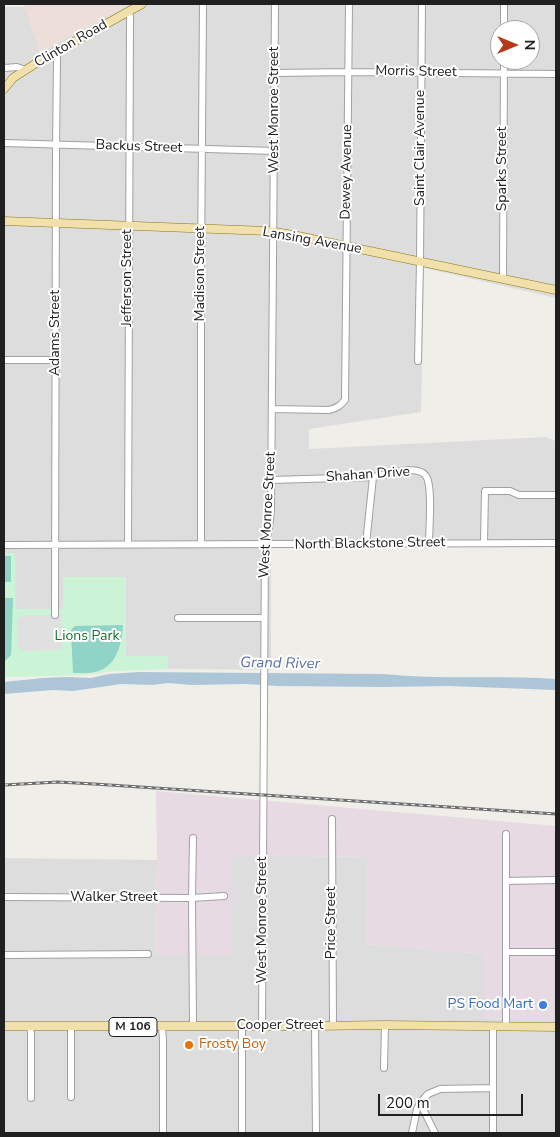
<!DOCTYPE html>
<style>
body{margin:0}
#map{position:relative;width:560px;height:1137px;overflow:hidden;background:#efeee8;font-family:"Nunito Sans",sans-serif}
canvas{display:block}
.frame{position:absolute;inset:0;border:5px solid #202020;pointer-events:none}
.north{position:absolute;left:490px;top:20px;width:50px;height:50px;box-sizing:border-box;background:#fff;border:1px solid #a6a6a6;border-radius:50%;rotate:90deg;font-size:14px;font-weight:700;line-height:20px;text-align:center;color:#202020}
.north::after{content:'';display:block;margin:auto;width:18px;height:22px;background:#b73719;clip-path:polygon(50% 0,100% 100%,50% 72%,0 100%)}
.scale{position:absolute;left:378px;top:1094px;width:145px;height:22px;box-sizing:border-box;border:2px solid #202020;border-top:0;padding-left:6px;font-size:15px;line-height:18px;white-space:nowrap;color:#202020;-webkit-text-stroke:4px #fff;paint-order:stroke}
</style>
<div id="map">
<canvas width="560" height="1137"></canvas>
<div class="frame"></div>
<div class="north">N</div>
<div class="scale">200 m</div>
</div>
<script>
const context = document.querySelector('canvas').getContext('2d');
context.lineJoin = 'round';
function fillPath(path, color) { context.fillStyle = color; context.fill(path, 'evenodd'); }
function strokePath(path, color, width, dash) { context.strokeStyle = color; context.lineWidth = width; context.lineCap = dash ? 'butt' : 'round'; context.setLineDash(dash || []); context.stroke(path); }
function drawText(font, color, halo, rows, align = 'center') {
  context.font = font + ' "Nunito Sans",sans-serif'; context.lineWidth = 4; context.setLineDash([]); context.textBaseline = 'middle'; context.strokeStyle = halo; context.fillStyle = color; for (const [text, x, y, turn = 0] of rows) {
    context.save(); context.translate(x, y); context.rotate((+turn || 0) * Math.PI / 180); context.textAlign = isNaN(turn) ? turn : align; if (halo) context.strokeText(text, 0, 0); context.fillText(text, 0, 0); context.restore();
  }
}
fillPath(new Path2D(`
 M129,4H556V298L424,268L421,412L309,429V449L545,437L556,441V545L271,548V670L168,669L167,656H126V577H63V609H15V553H4V7H25L40,52ZM500,30H530V60H500Z
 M231,855L367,857L366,944L484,954V1018L556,1020V1133H4V858L157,860L155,955H230Z`), '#dedddd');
fillPath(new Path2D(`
 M24,4H129L40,52Z`), '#eeded9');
fillPath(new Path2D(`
 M156,791L556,826V1020L484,1018V954L366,944L367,857L231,855V955H155L157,860Z`), '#e7dae3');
fillPath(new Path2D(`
 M4,553H15L16,609H63V577H126V656H168V669L116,671L84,675L4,677Z`), '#cbf3d6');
fillPath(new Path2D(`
 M4,556H11V582H4Z
 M4,598H13L11,655L4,662Z
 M123,625C122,641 118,663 101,670C93,674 82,673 73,673L71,630L75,626Z`), '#8fd4c7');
fillPath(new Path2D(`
 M22,615H62V650L24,651L17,646V620Z`), '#e0e0e0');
fillPath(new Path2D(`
 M139,672L383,674C441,680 499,675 556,679V690L449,686L383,687L277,686L246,684L191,685L168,683L152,685L121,684L73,691L53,690L4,694V682L43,678L67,677L91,678L109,674Z`), '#adc6d7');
const minor = new Path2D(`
 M504,30V4
 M4,68L17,67L25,70
 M275,73L348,72L556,74
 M4,143L275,151
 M503,279L504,60
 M4,360H56
 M418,361L420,262L422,4
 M272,409L329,410C337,408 340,406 345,400L349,4
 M271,480L373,477L408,470C413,470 423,471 426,476C433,486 429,529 429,543
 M484,543L485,491H510L519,495H556
 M201,544V266L203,4
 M366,544L373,477
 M4,545L556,543
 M128,545L130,17L129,11
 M55,615L56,151L57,58L55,51
 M178,618H264
 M332,819L333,1026
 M506,881L556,880
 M4,897L192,898L224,896
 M506,952H556
 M4,955L148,954
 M193,1026L192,898L193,838
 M242,1026V1133
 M262,1026L265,545L269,528L271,511C271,342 275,173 275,4
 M315,1026L316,1133
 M493,1026V1133
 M506,1026V834
 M30,1027L31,1033V1098
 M71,1027V1097
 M162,1027L163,1040V1133
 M384,1068L385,1025
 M420,1103L435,1133
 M412,1133L417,1109L420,1103L428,1094L440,1089L493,1088`);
const major = new Path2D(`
 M4,89L13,78L38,62L142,4
 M4,221L268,231L293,235L556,290
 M4,1026H315L385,1025L556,1027`);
strokePath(minor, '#a1a1a1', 8);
strokePath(major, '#897912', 9);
strokePath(minor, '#fff', 6);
strokePath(major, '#f1e0ab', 8);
const rail = new Path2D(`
 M4,785L58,782L94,784L556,814`);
strokePath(rail, '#6e6e6e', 3);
strokePath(rail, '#fff', 1, [4]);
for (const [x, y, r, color] of [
 [543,1005,5,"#3f7fe0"],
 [189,1045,5,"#e8710a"]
]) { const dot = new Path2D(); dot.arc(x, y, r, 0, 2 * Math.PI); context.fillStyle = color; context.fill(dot); strokePath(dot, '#fff', 2); }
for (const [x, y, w] of [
 [133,1027,48]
]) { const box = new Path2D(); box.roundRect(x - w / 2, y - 9.5, w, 19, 4); context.fillStyle = '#fff'; context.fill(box); strokePath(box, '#202020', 1); }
drawText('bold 12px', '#202020', null, [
 ["M 106",133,1027]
]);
drawText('14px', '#202020', '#fff', [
 ["Clinton Road",71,44,-30],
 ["Morris Street",416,72,1],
 ["West Monroe Street",275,110,-90],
 ["Backus Street",139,147,2],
 ["Saint Clair Avenue",421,148,-90],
 ["Sparks Street",503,169,-90],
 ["Dewey Avenue",347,172,-89],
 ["Lansing Avenue",312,241,10],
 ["Madison Street",201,274,-90],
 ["Jefferson Street",128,278,-90],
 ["Adams Street",56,333,-90],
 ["Shahan Drive",368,475,-4],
 ["West Monroe Street",268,515,-87],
 ["North Blackstone Street",370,544,-1],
 ["Walker Street",114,898],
 ["West Monroe Street",263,920,-90],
 ["Price Street",332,923,-90],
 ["Cooper Street",280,1026]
]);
drawText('14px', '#197232', '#fff', [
 ["Lions Park",87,637]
]);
drawText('14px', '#366cbe', '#fff', [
 ["PS Food Mart",533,1005]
], 'right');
drawText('14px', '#c56008', '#fff', [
 ["Frosty Boy",199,1045]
], 'left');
drawText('italic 15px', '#576fa5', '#fff', [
 ["Grand River",280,664,1]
]);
</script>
